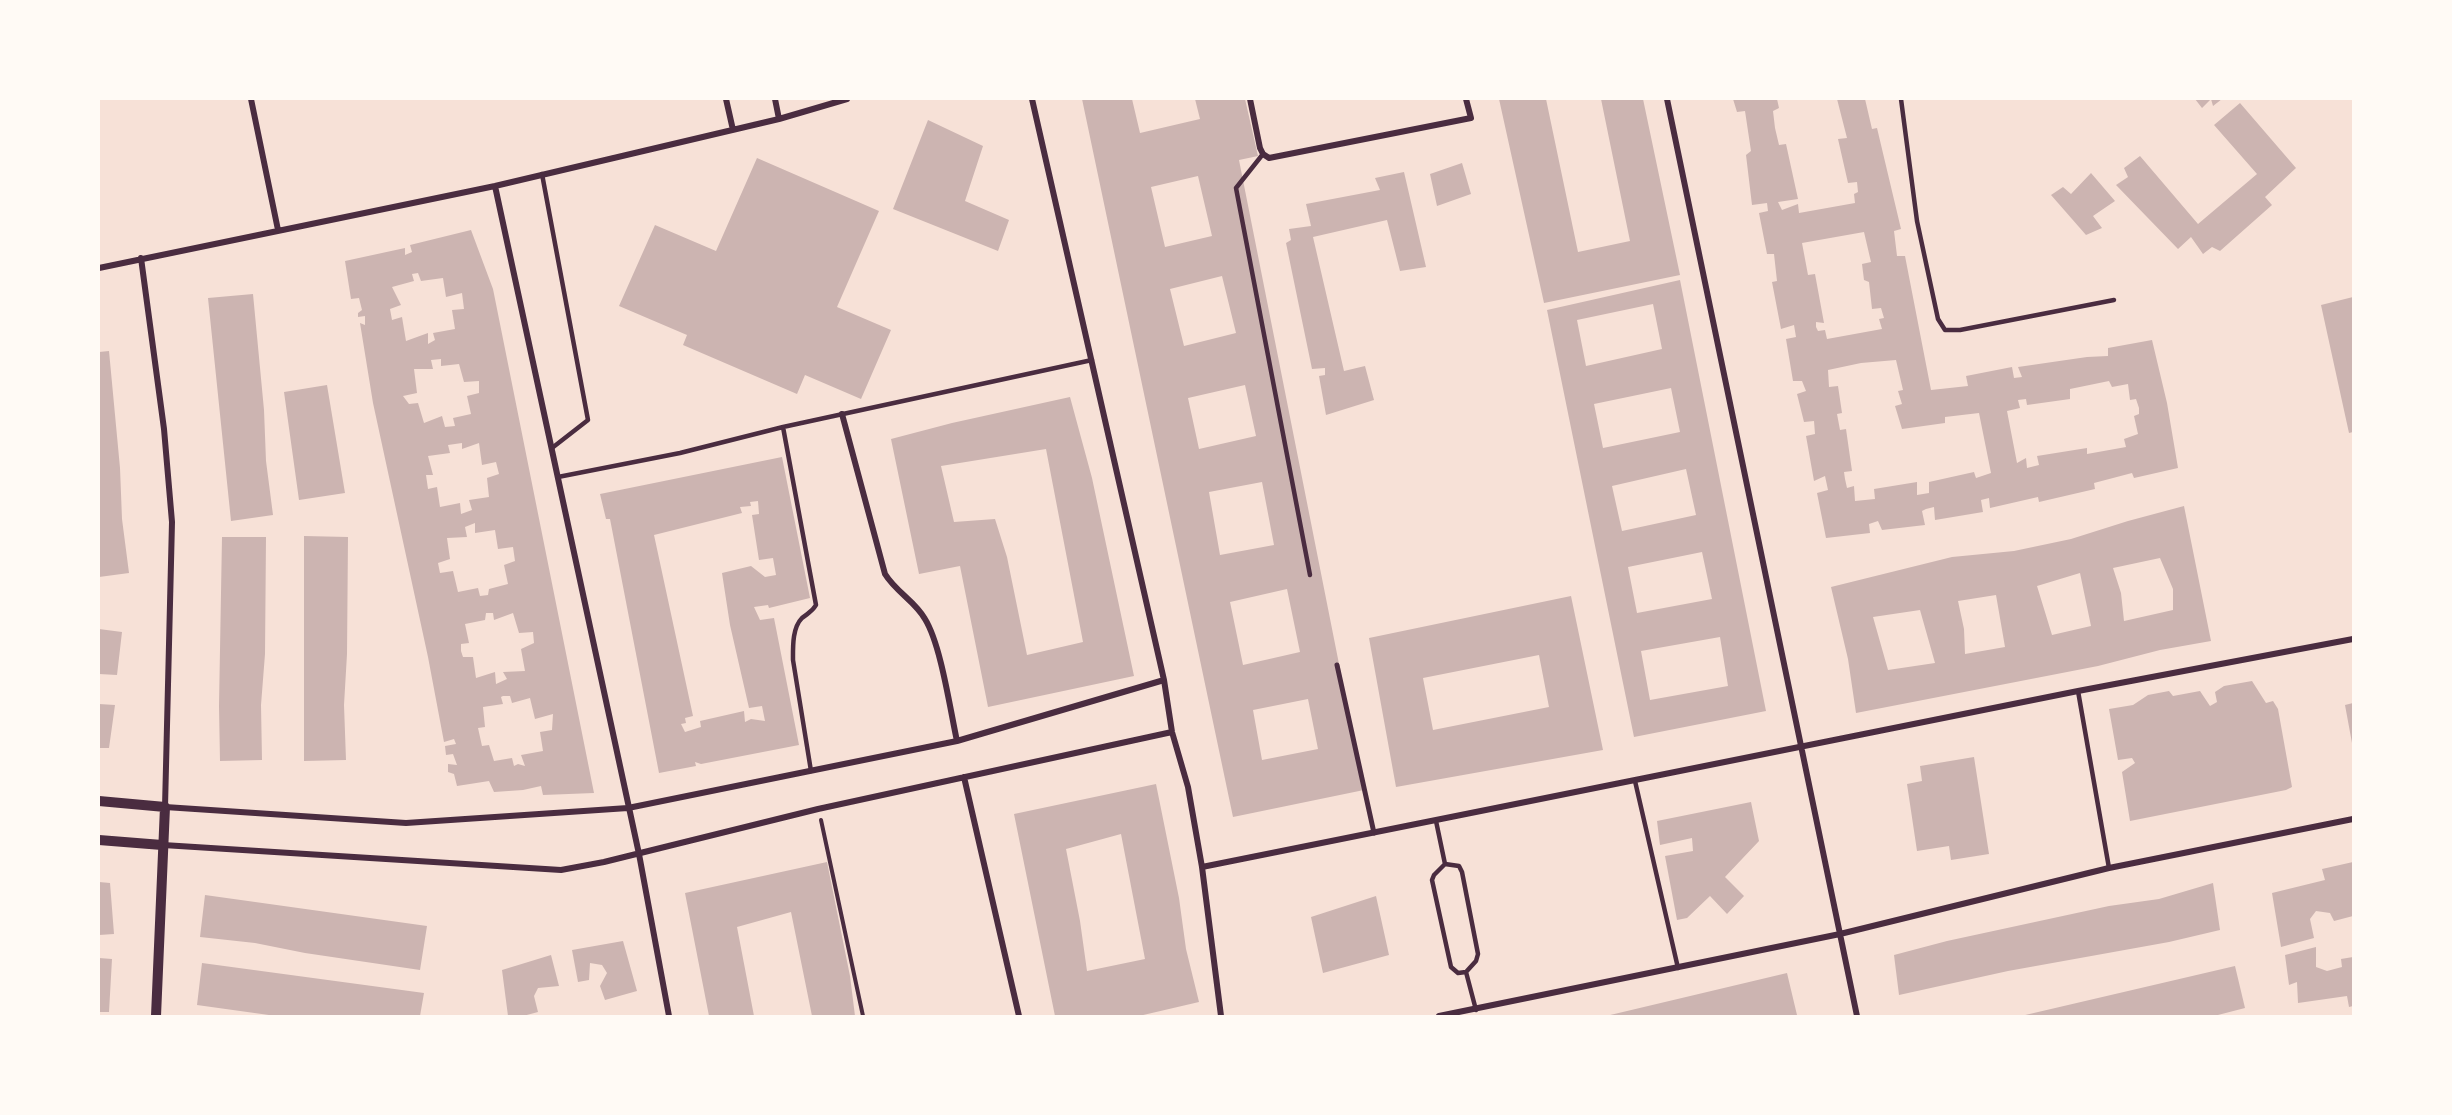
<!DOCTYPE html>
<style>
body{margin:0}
#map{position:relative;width:2452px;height:1115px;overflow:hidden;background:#f7e1d7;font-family:Commissioner,sans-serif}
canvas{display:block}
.frame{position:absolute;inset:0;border:100px solid #fffaf5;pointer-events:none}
</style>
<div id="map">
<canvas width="2452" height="1115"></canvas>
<div class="frame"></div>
</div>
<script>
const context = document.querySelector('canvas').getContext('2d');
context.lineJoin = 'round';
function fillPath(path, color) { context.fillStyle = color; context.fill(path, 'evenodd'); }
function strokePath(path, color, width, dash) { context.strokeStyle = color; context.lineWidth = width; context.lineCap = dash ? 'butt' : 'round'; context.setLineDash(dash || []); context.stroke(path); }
fillPath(new Path2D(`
 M1082,99H1132L1140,133L1200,119L1195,99H1245L1258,156L1239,160L1364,790L1233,817ZM1198,176L1212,236L1165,247L1151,187ZM1222,276L1236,333L1184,346L1170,289ZM1245,385L1256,436L1199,449L1188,398ZM1262,482L1274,545L1220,555L1209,492ZM1287,589L1300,652L1243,665L1230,602ZM1308,699L1318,749L1262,760L1253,710Z
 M1499,99H1546L1578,252L1630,241L1601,99H1643L1680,275L1544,303Z
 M1733,99H1777L1779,108L1773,111L1775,128L1779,145L1786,144L1798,199L1778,202L1782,210L1798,204L1799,213L1855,203L1854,194L1858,192L1857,182L1848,183L1838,139L1847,138L1837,99H1865L1872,129L1877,128L1901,229L1894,231L1897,256H1905L1931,390L1968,386L1966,376L2012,367L2014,378L2022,377L2018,367L2087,357L2108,356V348L2152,340L2167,403L2178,468L2134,478L2132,473L2094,483L2095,489L2039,502L2038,497L1990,508L1989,498L1981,500L1983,512L1935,520L1934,507L1926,509L1922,511L1925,525L1882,530L1878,521L1869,524L1870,533L1826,538L1817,493L1828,490L1825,476L1814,481L1806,436L1815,434L1814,421L1804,422L1797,394L1806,391L1802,381H1793L1786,339L1796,337L1794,325L1781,329L1772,282L1777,281L1774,254H1767L1759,213L1768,211L1767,203L1752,205L1746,155L1751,151L1745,111L1737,112ZM1864,232L1871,262L1862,264L1864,280L1869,282L1872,309L1881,308L1884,318L1879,319L1882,329L1827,339L1825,330L1818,331L1816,327V322L1824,323L1815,274L1808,275L1802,243ZM1896,360L1903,390L1898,391L1902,404L1895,406L1902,429L1945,423V417L1979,413L1991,473L1976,478L1974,472L1929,482V493L1917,495V482L1874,489L1875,499L1855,501L1854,486L1847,488L1845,479L1844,472L1852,471L1846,429L1840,430L1837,414L1842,413L1838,386L1829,387L1828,370L1861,363ZM2109,381L2112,387L2128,384L2130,400L2136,399L2139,408V414L2134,416L2138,434L2124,439L2126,447L2087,454V448L2037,456L2039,465L2027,468L2026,458L2017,463L2007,411L2020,408L2018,400L2026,399L2027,405L2070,399V389Z
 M2195,99H2222L2213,106L2211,99L2202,108Z
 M2240,103L2296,168L2265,197L2272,205L2220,251L2212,247L2203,254L2191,237L2178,249L2116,185L2128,177L2124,168L2140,156L2198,224L2257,174L2214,125Z
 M928,120L983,146L965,201L1009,220L998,251L893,209Z
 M757,158L879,211L837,307L891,330L861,399L805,375L797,394L683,345L687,335L619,306L655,225L716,251Z
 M1462,163L1471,194L1437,206L1430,174Z
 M1404,172L1426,267L1400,271L1387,220L1313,237L1344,371L1365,366L1374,400L1326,415L1319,376L1325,375V368L1312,369L1286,243L1291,240L1289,229L1311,226L1306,204L1380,190L1375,178Z
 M2091,173L2115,201L2093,216L2102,228L2086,235L2051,195L2063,187L2071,194Z
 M471,230L493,289L594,793L543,795L541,786L523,790L494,792L489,781L457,786L454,774L448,772V764L457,765L453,754L446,755L445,746L456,744L454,739L444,742L428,657L373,403L360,323L365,325V316L358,317V313L362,310L359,298L351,299L345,261L405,248V255L412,252L410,245ZM418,273L421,281L443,278L446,297L462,293L464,309L452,310L455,329L433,333L435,340L428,344V333L406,341L402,317L392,320L390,309L401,305L392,287L414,281L412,274ZM441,359V366L459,364L464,382L479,381V393L467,396L471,414L453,418L455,426L445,427L442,416L424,423L418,403L409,404L403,396L417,393L414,369H433L431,360ZM462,443V449L479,443L482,465L496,462L499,474L487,478L489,497L469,500L472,510L461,514L460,503L440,507L437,487L428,489L426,475H433L428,456L450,453L448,445ZM475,523V533L495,530L498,549L513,547L515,561L504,565L508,584L489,589L488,595L480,596L478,588L458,592L453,571L440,573L438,563L450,559L447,538L467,537L465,527ZM486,613H493L494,620L513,613L519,633L533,632L534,643L521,649L525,671L503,672L507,679L496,684L495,672L476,678L473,657H463L461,651V644L469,643L465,624L485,620ZM503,696H510L512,703L530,698L535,719L553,714L552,730L540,732L543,751L521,755L525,766L518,764L514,766L512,758L494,761L489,745L482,746L478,728L485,727L483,707L503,704L501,697Z
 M1680,280L1766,711L1634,737L1547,310ZM1653,304L1662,349L1586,366L1577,320ZM1671,388L1680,432L1603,448L1594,404ZM1686,469L1696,515L1622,531L1612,486ZM1702,552L1712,599L1637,613L1628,567ZM1720,637L1728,686L1650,700L1641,651Z
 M253,294L264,410L266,461L273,515L231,521L208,298Z
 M2353,297V432L2349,433L2321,305Z
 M109,351L120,468L122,519L129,573L99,577V352Z
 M327,385L345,493L299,500L284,392Z
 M1070,397L1092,478L1134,676L988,707L960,566L919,574L891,439L952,423ZM1046,449L1083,642L1027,655L1007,557L995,519L954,522L941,466Z
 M782,457L810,598L769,608L768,605L754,607L760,620L774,618L799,745L701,764L695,762L696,766L659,773L610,519H606L600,494ZM758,501L759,514L752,515L759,560L773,558L776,575L765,577L751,566L722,573L730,625L749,708L762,706L765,721L751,719L745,722L744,711L700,721L701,727L685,732L681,724L686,723L685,718L693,716L654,535L742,513L740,507L751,506L750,502Z
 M2184,506L2211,641L2160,650L2098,666L1856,713L1848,659L1831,587L1952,557L2014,551L2071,539L2128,521ZM2160,558L2173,589V610L2124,621L2121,593L2113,568ZM2080,573L2091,626L2052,635L2037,586ZM1996,595L2005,647L1965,654L1964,629L1958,601ZM1920,610L1935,663L1888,670L1873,617Z
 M304,536L348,537L347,654L344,705L346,760L304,761Z
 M222,537H266L265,654L261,705L262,760L220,761L219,706Z
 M1571,596L1603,750L1396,787L1369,638ZM1539,655L1549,707L1433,730L1423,678Z
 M99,629L122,632L117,675L99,674Z
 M2252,681L2266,703L2273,701L2278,709L2292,787L2286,790L2130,821L2122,772L2135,763L2132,758L2118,760L2109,709L2133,705L2148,695L2169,691L2173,696L2200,691L2210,706L2217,702L2215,692L2224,686Z
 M2353,703V743H2352L2345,705Z
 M99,704L115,705L109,748H99Z
 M1974,757L1989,854L1951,860L1949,846L1917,851L1907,784L1922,781L1920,766Z
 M1156,784L1179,898L1186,949L1199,1002L1139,1016H1055L1014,814ZM1121,834L1145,959L1087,971L1080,921L1066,849Z
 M1751,802L1759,841L1725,877L1744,896L1727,914L1710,896L1687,918L1677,920L1665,856L1693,851L1692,838L1660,845L1657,821Z
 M827,862L850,976L855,1016H812L791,912L737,927L754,1016H709L685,893Z
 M2353,862V916L2334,921L2330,913L2316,911L2310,919L2314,938L2281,947L2272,893L2325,880L2322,869Z
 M99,882L110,883L114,934L99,935Z
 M2213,883L2220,930L2169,942L2008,971L1899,995L1894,955L1947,941L2109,906L2159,899Z
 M205,895L427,926L420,970L305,953L255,943L200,937Z
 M1376,896L1389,955L1323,973L1311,917Z
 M623,941L637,991L605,1000L600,986L607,973L602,965L590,963L589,980L578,982L572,950Z
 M2316,947V967L2327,971L2342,967L2341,959L2353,957V1006L2349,1007L2347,996L2298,1003L2297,982L2289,985L2285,955Z
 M551,955L559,986L538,988L534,996L538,1012L523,1016H508L502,970Z
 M99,958L112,959L109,1012H99Z
 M202,963L424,993L420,1016H276L197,1005Z
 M2235,966L2245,1008L2214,1016H2021Z
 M1787,973L1797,1015L1793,1016H1606Z`), '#ccb4b1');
strokePath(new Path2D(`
 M821,820L863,1016`), '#4a2c40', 4);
strokePath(new Path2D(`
 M1901,99L1917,221L1938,319L1945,330H1960L2114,300
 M1263,154L1236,188L1310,575
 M542,174L588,420L552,448
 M783,427L1092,360
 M558,477L680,453L783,427L816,605C812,612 808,613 802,618C792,628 793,648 793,660L811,771
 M2078,691L2109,868
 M1635,781L1678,968
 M1436,821L1445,864
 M1445,864L1459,866L1462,872L1478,954L1476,961L1466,972L1458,973L1451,967L1432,880L1434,875Z
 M1466,972L1476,1010`), '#4a2c40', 4.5);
strokePath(new Path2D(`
 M1337,665L1374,833`), '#4a2c40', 5);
strokePath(new Path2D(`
 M251,99L278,230
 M726,99L733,130
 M775,99L779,119
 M1032,99L1164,680L1172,732L1188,787L1202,867L1221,1016
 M1250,99L1260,148L1263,154L1269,158L1471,118L1466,99
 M1667,99L1857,1016
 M495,186L639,854L669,1016
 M141,258L164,429L172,522L165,807L406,823L628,808L957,741L1164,680
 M99,268L495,186L779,119L847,99
 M842,414L885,574C896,592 915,601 925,619C941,645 950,709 957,741
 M964,777L1019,1016
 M163,845L561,870L604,862L818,809L1172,732
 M1202,867L2078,691L2353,639
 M1439,1016L1840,934L2109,868L2353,819`), '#4a2c40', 6);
strokePath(new Path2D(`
 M99,801L165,807L156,1016
 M99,840L162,845`), '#4a2c40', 10);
</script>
